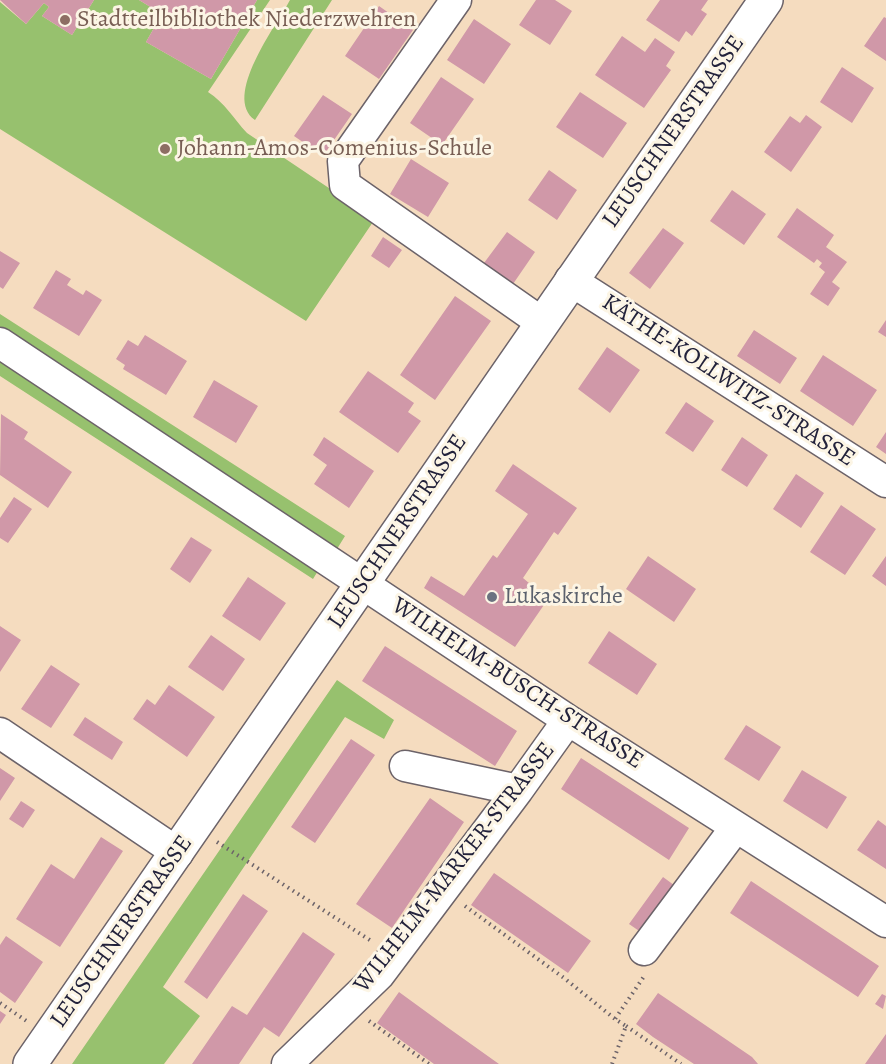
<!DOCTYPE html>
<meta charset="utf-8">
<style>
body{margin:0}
canvas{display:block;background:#f5dcbf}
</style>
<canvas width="886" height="1064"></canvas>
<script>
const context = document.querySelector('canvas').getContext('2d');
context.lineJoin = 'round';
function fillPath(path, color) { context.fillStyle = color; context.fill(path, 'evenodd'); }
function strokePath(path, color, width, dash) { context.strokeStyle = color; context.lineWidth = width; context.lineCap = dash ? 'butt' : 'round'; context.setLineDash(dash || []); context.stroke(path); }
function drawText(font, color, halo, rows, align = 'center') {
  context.font = font + ' Alegreya,serif'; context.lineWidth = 6; context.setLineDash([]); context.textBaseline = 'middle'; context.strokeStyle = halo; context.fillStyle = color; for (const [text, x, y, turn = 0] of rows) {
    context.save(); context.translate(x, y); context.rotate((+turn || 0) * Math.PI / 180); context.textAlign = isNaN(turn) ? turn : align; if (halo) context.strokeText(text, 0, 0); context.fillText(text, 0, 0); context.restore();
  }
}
fillPath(new Path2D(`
 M94,0H139L162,14L146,42L211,79L257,0H270L208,92C225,103 233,118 247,133L375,219L306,321L0,129V2L26,24L44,3L49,7L42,16L72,35Z
 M290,0H332L255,120C222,97 276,26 290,0Z
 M0,314L345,536L337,549L0,331Z
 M0,357L321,566L313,579L0,376Z
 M337,680L394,720L384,739L345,717L163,987L200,1016L164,1064H72Z`), '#97c16e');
fillPath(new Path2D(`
 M0,0H94L72,35L42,16L49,7L44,3L26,24Z
 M139,0H257L211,79L146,42L162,14Z
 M536,0H555L572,11L550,45L519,25Z
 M660,0H708L701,10L707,14L692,36L686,31L679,42L646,20Z
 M379,6L413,30L379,79L345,56Z
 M884,17L886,18V61L864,46Z
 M474,19L511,44L484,84L447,60Z
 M622,36L645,52L655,38L675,52L666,66L671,70L644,108L595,75Z
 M842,67L874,88L852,123L820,102Z
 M441,77L474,99L442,145L410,123Z
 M580,92L627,123L603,158L556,127Z
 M323,95L352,114L323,156L294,136Z
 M806,115L822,127L791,172L764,152L790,116L800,123Z
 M411,159L449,183L428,217L390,194Z
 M549,170L577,190L557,220L528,200Z
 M732,190L766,214L744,245L710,221Z
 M797,208L834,235L826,247L847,262L832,282L840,288L828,306L810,294L825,272L819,267L822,263L817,259L814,263L777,237Z
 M663,228L684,243L650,289L629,273Z
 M507,232L535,252L513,284L484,263Z
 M383,237L402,250L389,268L371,256Z
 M0,251L20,263L3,289L0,287Z
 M56,270L71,279L67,285L83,295L86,290L102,300L79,336L33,308Z
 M455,296L491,321L435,400L400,375Z
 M886,320V337L878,332Z
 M754,330L797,358L780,384L737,356Z
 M145,335L187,361L166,395L123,369L125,365L116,359L128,340L138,346Z
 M607,347L640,370L610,413L578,389Z
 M823,355L877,390L853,426L800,391Z
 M368,371L414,403L408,412L421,421L398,453L339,412Z
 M214,380L258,406L236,443L193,417Z
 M686,402L714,421L693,452L665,433Z
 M1,414L28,432L24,439L72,472L48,508L0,475Z
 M886,432V454L876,447Z
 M324,437L374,471L349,508L314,484L327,465L313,455Z
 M742,437L768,455L747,487L721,470Z
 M513,464L577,508L558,535L554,532L523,578L548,599L515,647L424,588L431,576L464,596L493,555L497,558L528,514L495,491Z
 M796,474L824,493L801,528L773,509Z
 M14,497L32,509L8,543L0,538V518Z
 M841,505L876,529L845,575L810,552Z
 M191,537L212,550L190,583L170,569Z
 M648,556L696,589L674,622L626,589Z
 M886,556V586L872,576Z
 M248,577L286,603L260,641L222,616Z
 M0,626L21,640L0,672Z
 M609,631L657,664L637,695L588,663Z
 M211,635L245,659L223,691L188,667Z
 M385,646L517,731L495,766L362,681Z
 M51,665L80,684L51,728L21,709Z
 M169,685L215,717L187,757L133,719L147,699L155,705Z
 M85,717L123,742L112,760L73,735Z
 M746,725L781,747L759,781L724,759Z
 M351,739L375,755L315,843L291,827Z
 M581,758L689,828L669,860L561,789Z
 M0,768L15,778L0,801Z
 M802,770L847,797L827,829L783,801Z
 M430,798L464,822L392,928L356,904Z
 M21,801L35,810L23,828L9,819Z
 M878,820L886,826V869L857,850Z
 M101,837L123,851L60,947L16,919L51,864L74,879Z
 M494,873L591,941L568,973L471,905Z
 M663,877L678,888L645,935L629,924Z
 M751,881L879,966L858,997L730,913Z
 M243,894L268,911L207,999L184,982Z
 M303,932L335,954L279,1037L264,1027L239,1064H192L232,1006L247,1015Z
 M6,936L43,962L15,1003L0,992V945Z
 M399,992L447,1027L499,1064H434L377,1023Z
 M658,993L752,1057L758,1064H694L653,1037L636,1024Z
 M882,994L886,996L883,1009L875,1004Z
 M0,1011L6,1015L0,1024Z
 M886,1034V1064H865Z`), '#d098a8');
const minor = new Path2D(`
 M456,0L343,161L345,185L541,322
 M570,280L886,482
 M0,343L568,720L886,922
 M0,733L178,853
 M405,766L518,790
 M644,950L736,827
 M287,1064L379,975L518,790L568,720`);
const major = new Path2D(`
 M30,1064L766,0`);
strokePath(minor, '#6c6369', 33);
strokePath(major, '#6c6369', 36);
strokePath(new Path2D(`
 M217,842L373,942
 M465,906L564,978L615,1019
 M0,1003L28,1022
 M369,1021L429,1064
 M626,1026L681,1064
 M612,1064L626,1026L615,1019L645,975`), '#6c6369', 4, [1.5, 4.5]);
strokePath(minor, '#fff', 30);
strokePath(major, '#fff', 33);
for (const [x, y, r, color] of [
 [65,20,6,"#8d6e63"],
 [165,149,6,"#8d6e63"],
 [492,597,6,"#6b7280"]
]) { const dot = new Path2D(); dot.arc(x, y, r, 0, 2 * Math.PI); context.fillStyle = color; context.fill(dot); strokePath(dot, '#fcf5e5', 2); }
drawText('24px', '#785e54', '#fcf5e5', [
 ["Stadtteilbibliothek Niederzwehren",77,20],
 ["Johann-Amos-Comenius-Schule",177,149]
], 'left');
drawText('24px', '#22223b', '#fcf5e5', [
 ["LEUSCHNERSTRASSE",674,132,-55],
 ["KÄTHE-KOLLWITZ-STRASSE",728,381,33],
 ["LEUSCHNERSTRASSE",398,532,-56],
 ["WILHELM-BUSCH-STRASSE",517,684,33],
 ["WILHELM-MARKER-STRASSE",455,868,-52],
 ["LEUSCHNERSTRASSE",122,932,-55]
]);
drawText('24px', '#5b616d', '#fcf5e5', [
 ["Lukaskirche",504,597]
], 'left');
</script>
